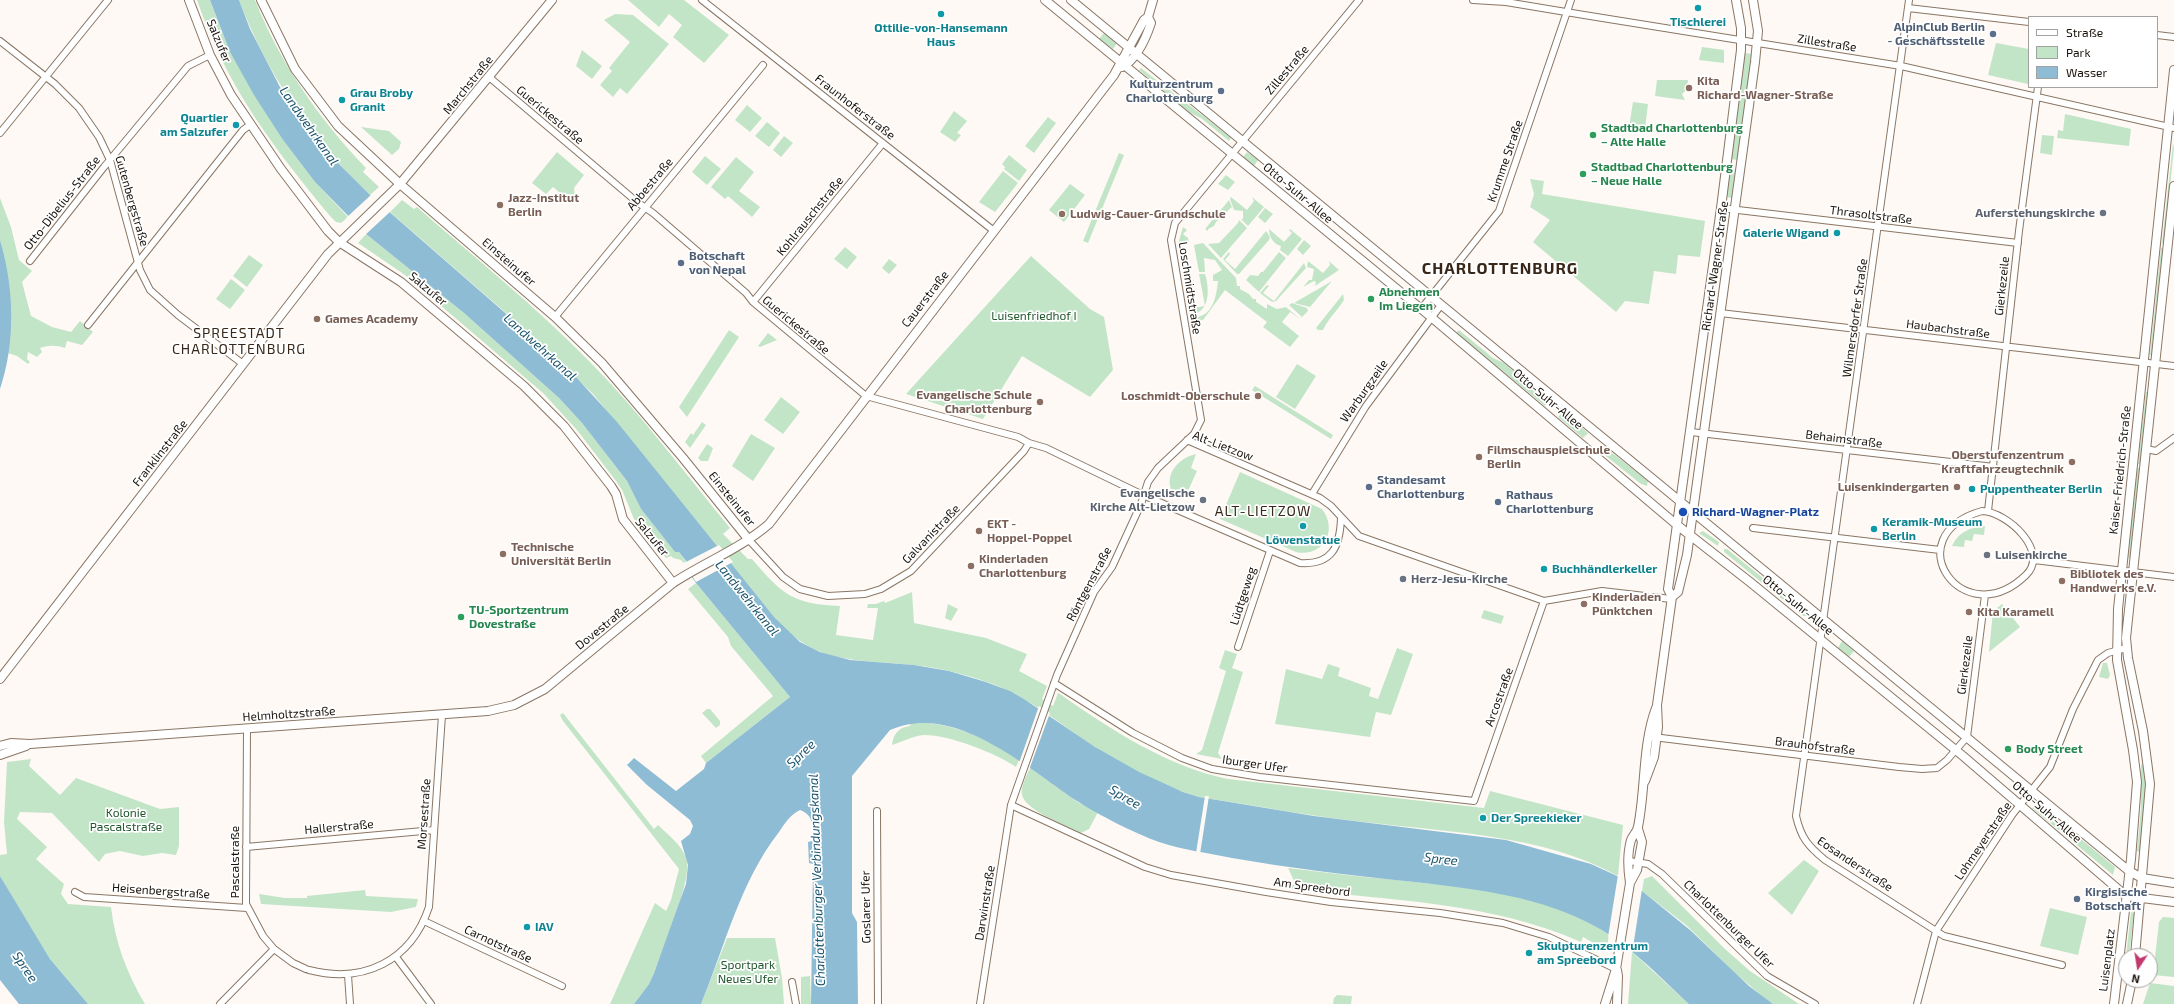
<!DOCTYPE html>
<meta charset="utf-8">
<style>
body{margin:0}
#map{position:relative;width:2174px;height:1004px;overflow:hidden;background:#fef9f5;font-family:"Exo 2",sans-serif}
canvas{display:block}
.legend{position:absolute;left:2028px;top:16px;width:130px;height:72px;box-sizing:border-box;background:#fff;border:1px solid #a3a19e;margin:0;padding:5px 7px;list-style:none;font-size:12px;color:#1a130c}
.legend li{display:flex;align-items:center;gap:8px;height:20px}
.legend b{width:20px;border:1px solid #a3a19e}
.north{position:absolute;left:2118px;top:948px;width:40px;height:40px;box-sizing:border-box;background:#fff;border:1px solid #a3a19e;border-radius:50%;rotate:192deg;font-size:11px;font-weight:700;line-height:16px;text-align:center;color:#1a130c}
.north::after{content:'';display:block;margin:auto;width:14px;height:18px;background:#c4396d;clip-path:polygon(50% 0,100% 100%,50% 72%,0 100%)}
</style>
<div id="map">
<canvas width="2174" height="1004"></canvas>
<ul class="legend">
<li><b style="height:5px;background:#fff"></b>Straße</li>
<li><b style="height:11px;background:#c3e5c7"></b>Park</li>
<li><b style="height:11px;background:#8dbcd4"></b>Wasser</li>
</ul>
<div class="north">N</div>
</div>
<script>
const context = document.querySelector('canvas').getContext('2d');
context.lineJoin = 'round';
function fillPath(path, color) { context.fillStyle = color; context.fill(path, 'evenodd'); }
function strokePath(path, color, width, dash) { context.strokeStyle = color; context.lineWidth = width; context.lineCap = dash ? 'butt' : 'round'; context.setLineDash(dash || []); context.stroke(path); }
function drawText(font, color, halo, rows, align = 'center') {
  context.font = font + ' "Exo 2",sans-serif'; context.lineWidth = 3.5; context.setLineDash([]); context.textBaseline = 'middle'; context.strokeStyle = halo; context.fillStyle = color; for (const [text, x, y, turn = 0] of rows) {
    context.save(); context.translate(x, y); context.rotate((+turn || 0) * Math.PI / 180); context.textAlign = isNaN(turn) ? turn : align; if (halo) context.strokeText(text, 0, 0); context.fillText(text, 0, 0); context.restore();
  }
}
fillPath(new Path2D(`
 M197,0H210L230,52L283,140L315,182L348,217L341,223L336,222L330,216C273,147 226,86 197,0Z
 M239,0H255C280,63 319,119 366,168L363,172L379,187L370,195C311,139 268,76 239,0Z
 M628,0H684L729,35L704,63L673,37L682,25L669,14L659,27Z
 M615,14L633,15L669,44L627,94L620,88L613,97L600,85L612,71L609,68L630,42L604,20Z
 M1104,33L1117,43L1113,49L1099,39Z
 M1996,43L2029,49L2028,84L1988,75Z
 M1702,47L1724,50V63L1699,60Z
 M582,50L602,66L592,79L576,66Z
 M1745,53L1752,54L1737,160L1731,159Z
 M1141,68C1171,92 1202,114 1231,138L1229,141L1201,118L1190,113L1139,70Z
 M1657,80H1688L1687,89L1682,94L1685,100L1655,96Z
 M1633,102L1648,104L1645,129L1629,127Z
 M747,105L762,118L750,132L735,120Z
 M954,111L967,121L957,133L961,135L955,142L940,132Z
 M2065,114L2131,129L2129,146L2057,138L2058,130L2063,131Z
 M1048,117L1056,123L1034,153L1025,146Z
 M767,122L780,133L769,147L755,136Z
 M361,127L389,131L401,142L399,149L392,155Z
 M2042,135L2054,136L2052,155L2040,153Z
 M784,136L793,143L781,157L773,150Z
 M2173,143L2174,148L2164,244L2162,243Z
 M557,152L584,175L574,188L575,196L570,201L553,187L546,194L532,183Z
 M1247,152L1258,160L1254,166L1243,157Z
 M1119,153L1124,155L1088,243L1083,241Z
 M1009,155L1027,170L1019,181L1004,169L1005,167L1002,164Z
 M705,156L721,169L707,185L692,172Z
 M736,157L754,172L739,191L760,207L752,217L728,196L725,199L711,187Z
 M1731,169H1734L1735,172L1732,198L1726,197Z
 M1003,171L1018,183L995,212L979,202Z
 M1226,175L1235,182L1228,190L1218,184Z
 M1530,179L1544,181L1542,194L1705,221L1700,257L1678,255L1676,274L1654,271L1649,304L1625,301L1616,312L1533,242L1550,220L1530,207L1534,194Z
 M1070,184L1085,195L1064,222L1049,210Z
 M1231,197L1247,210L1254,201L1252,197L1264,207L1248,226L1241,219H1243V211L1234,210L1230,199Z
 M0,198L11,227L19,260L32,271L22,282L31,316L52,327L71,332L80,321L93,332L82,345L67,341L65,348C56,345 49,345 40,348L42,352L37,357L28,352L27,359L30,362L28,364L17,356L8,353L11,313L6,268L0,240Z
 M402,200L414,209L417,207C474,257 534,305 587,359C639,411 683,471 730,528L723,534L748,559H752C782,594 792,604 840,606L836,635L873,640L878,608H867L868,604H876L884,601L885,603L912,592L914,623L986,638L1027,654L1019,671L1047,686L1042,699L1053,706L1058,693L1060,694C1108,728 1170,768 1228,779L1484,808L1490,791L1623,825L1618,876C1543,835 1456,833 1373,823C1315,817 1257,806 1199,797C1162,786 1125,767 1093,746C1058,722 1026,695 987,682C964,674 937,667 913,665C856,659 815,665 775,618L593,394L544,346L390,212Z
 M1229,200L1232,207C1226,212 1222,217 1216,222L1214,226L1208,229V231L1205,229Z
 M1265,208L1273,214L1265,223L1258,217Z
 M1239,220L1247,228L1221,258L1208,244L1219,243L1238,223Z
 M1183,227L1187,230L1183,234L1188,238L1189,243L1178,244Z
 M1269,229L1284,242L1292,233L1289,230L1290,229L1302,239L1288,256L1280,250L1281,246C1272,244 1269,235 1269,229Z
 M1266,231L1270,237L1269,240L1239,274H1237L1223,259L1229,252L1230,254L1225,260L1235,269Z
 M366,234L464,313L559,398L582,423L627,481L641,509L675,552H679L686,562L684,563L681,560L673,558L671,556L666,558L634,519L622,490L616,481L577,430L543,393L405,275L358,243Z
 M1304,240L1311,246L1303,255L1297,249Z
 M1203,243L1236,278L1237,286H1240V289L1249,294L1253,299H1256V302L1267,309V304L1277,309L1286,307L1300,319L1290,312L1282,322L1299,336L1290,347L1263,327L1267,322L1225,290L1203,320L1193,321V318C1213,316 1216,298 1218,281H1213V275L1222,270L1215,260L1204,258L1205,272H1199L1194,245Z
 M845,247L857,257L847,269L834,259Z
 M2161,248H2163L2152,355H2150Z
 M1279,252L1286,258L1259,292L1246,280L1250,275L1258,276L1261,272H1263Z
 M249,255L263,265L247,287L233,276Z
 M1031,256L1090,309L1104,317L1113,370L1090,397L1022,356L983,419L906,394Z
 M889,259L897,265L889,274L882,268Z
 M1308,261L1323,273L1330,265L1329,261L1339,270L1315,286L1316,282L1314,281L1303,287L1309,280H1312L1314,269L1307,267Z
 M1304,263L1306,268L1276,301L1272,302L1260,293L1267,285L1269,286L1263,293L1274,301Z
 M1199,274H1205C1210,290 1210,313 1190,315L1187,297H1190L1192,308L1205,306Z
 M231,279L245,290L230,309L216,299Z
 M1332,281L1310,307L1294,303Z
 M1343,294L1344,300C1337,311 1328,319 1323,330H1318L1316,328Z
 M1292,303L1307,308L1308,311L1302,317L1289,305Z
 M729,330L739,337L687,417L679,407Z
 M1459,330L1493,358L1504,363L1549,401L1545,406L1456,333Z
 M768,333L777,340L760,347L758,346Z
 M1297,364L1316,376L1295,409L1276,397Z
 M1255,386L1333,435L1331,439L1252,390Z
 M2146,392H2148L2140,464H2138Z
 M781,397L800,412L783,434L764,420Z
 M1563,412L1588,433L1583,438L1558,417Z
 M702,422L706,425L690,448L685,442L691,433L693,435Z
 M751,434L775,448L753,481L732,466Z
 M707,444L713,448L708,461H701L698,458Z
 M1601,444L1648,481L1647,486L1641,484L1597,449Z
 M1196,454L1191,468L1197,471L1187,493L1178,490L1175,496C1161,478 1177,458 1196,454Z
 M2137,468H2140L2130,557L2128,558Z
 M1240,472L1322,509C1339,531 1322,558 1296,552L1220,519Z
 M1985,526L1984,535L1974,534L1972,541L1965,540L1964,547L1952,546C1958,532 1971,527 1985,526Z
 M1703,531L1719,542L1718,546L1699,533Z
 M1724,549H1727L1810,616H1803L1724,552Z
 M696,583L790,697L706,763L701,756L773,696L731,646L728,637L688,589Z
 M948,604L958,609L951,621L945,618Z
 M2002,604L2020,627L1989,652L1993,611Z
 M1484,610L1504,616L1501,624L1481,618Z
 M1842,641L1854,651L1849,657L1838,648Z
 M1397,648L1413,654L1391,715L1376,712L1370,737L1275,724L1286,669L1322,679L1328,664L1340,668L1338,676L1371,688L1369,696L1378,699Z
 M1225,650L1237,654L1232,668L1243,672L1218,753L1222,759L1196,754L1202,750L1226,671L1219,668Z
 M2103,663H2107L2110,675L2108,679L2099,677Z
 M707,709H710L720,721V725L716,728L702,713Z
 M563,713L654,829L658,825C669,836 681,844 686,858C694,877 662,950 654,973L649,984L634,1004H610L655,903L666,911L671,900L679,869L563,721L560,715Z
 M911,723C948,720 989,739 1019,760L1016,767C995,753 950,735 924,735C913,736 902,742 892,745C893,734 899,727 910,726Z
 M31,759L29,766L60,795L76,778L160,809L179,807V846L176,855L162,853L143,856L120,851L105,854L99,862L52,813L20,812L17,819L47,847L36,859L64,884L61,894L68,904L111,907C115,942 127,974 145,1004H88L50,959L11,895L0,876V855L7,854L4,822L7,762Z
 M2141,764L2146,768L2145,797L2140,852L2137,851L2141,809Z
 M1030,768L1079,803L1098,812L1089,829L1081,833C1067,826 1026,811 1022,795C1020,787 1027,775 1030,768Z
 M2037,803L2115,867L2113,875L2032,808Z
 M1804,860L1819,871L1792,915L1768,893Z
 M1288,868C1324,872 1360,877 1397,880C1467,888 1549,892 1609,935L1607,947L1604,949L1583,937L1581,942C1489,901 1387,901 1289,888L1295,883Z
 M1652,876L1725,949L1750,971L1799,1004H1773L1768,1001L1735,973L1686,925L1642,891L1644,879Z
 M365,890L366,896L418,899L416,907L391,912L261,904L259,894L285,898H307V896Z
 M2050,908L2087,917L2078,955L2040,946Z
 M2131,912L2134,913L2129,956H2126Z
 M2163,917L2174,918V977L2153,975L2159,922Z
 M727,938H775L782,978L784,1004H701Z
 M1632,952L1689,1004H1628Z
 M810,976L811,1004H801V977Z
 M2150,983L2174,986V1004H2143Z
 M1337,995L1352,996L1351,1004H1333L1334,998Z`), '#c3e5c7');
fillPath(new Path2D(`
 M210,0H239L250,29L280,87L313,135L330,155L370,195L566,366L617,422L775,618L800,642L820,652L850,660L914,665L949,671L986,682L1010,691L1024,699L1095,747L1139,772L1183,792L1199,797L1314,816L1506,840L1591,864L1615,875L1642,891L1690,930L1749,986L1773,1004H1689C1658,975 1627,942 1587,922C1531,894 1467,888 1405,881C1347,875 1289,868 1232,858C1208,853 1183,850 1159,842C1136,834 1097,814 1077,801C1027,768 954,701 890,730L852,776V913L857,922L858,1004H811L813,864L809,863L808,842L812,841C813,827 814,815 800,810C790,815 785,823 779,832C740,882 725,946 701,1004H634L649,984L654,973L686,884L688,865L681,841L690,834L693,826L690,820L647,785L627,765L634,758L676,791L704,769L706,763L790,697L696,583L689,573L693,570L679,552H675L641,509L627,481L582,423L559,398L464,313L366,234L315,182L283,140L254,95L230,52Z
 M0,240C14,287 16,342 0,389Z
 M0,876L50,959L88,1004H19L0,980Z`), '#8dbcd4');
fillPath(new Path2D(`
 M372,194L391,211L364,236L346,218Z
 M719,545L733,562L696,582L684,563Z
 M1039,706L1050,713L1029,770L1019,763Z
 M1205,796H1209L1200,854L1196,853Z
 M1618,875L1642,889L1632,954L1608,937Z`), '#fef9f5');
const street = new Path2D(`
 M702,0L994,231
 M1473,0L1506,2L1584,15L1901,66L2174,128
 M1909,0L1796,816C1801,838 1808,846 1825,860L1944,936L2062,965
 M1908,8L2029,22
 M2157,35L2174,37
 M0,41L55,84L79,108L99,137L110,160L140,270L150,290L178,315L243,364
 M489,77L637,202L653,213L746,293L753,302L866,396L1018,437L1029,443L1046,448L1143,495L1300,563C1332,565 1340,547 1341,518
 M0,133L108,0
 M1721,208L2018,243
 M30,261L104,167L188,66L210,55
 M753,302L883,143
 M1421,309L1499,211L1571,0
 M1720,313L2174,366
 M555,317L763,65
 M88,325L243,130L250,125
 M1691,432L1994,467
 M1187,440L1320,498L1331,506L1359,536L1544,601L1602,591L1645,596
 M2146,449L2156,451L2174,438
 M1312,494L1366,406L1441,305
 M1982,511C2008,512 2050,552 2026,575C1963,636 1894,536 1982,511Z
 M1988,511L2019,231L2038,87
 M1753,528L1940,550
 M749,540L783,577L800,589L828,596L865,594L881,589L911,571L1024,451L1029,443
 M2034,560L2174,577
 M1654,597L1671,599
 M1238,647L1270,551
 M1054,683L1133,733L1182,758L1212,769L1260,777L1474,801L1544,601
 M247,729L246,904L263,936L274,949L293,963L306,969
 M1653,737L1899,767L1922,769L1937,768L1947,760L1967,737L1985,595
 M1011,805L1145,867L1171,875L1266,892L1331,902L1440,913L1503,923L1549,937L1616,969
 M877,811L878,1004
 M246,847L434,830
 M1629,861L1648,864L1662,874L1767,976L1815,1004
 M75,892L84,897L247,908
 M424,921L562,986
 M396,957L431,1004
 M309,970C364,984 411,961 429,907L442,715
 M348,975L350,1004
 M792,982L796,1004
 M220,1004L274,949
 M980,1004L1011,805L1057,675L1094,592L1112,567L1141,504L1148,482L1158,468L1194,434L1201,420L1171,240L1175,223L1194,200L1359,0
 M1917,1004L1936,931L2012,815L2050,767L2073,709L2098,660L2108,653L2126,648`);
const secondary = new Path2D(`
 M189,0L210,55L231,95L281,169L328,231L339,242L401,282L524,386L564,426L611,486L616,494L623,519L673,583
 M261,0L295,69L338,126L400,184L555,317L602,363L683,458L749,540
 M1045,0L1431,317L1677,525L1750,582L1963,756L2126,896
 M1071,0L2129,871L2142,878L2174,883
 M1122,67C1137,59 1146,38 1151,23L1148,17
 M1672,597L1678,592L1687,555L1755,62L1758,31L1753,0
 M0,679L328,254L400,184L552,0
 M0,746L11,743L30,744L488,711L514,705L545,689L673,583C705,562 740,549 769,524L1114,75L1144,20L1148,17L1153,0
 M0,755L26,746
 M1645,781L1654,757L1658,727L1657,705L1672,597L1668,589L1721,208L1741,50V28L1736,0
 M1630,883C1628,870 1627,854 1631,840C1633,835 1637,832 1638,827C1646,787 1642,746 1656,708
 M2126,896L2174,902
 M2135,956L2150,784L2143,731L2128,658L2126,638L2174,186
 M1617,970L1618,976L1617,1004
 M1605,1004L1616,969L1630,883L1637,870L1642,842L1638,829
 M2114,1004L2131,859L2137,782L2133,750L2117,660L2118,609L2174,70
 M2127,1004L2132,980`);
strokePath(street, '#8a7664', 8);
strokePath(secondary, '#8a7664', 10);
strokePath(street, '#fff', 6);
strokePath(secondary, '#fff', 8);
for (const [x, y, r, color] of [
 [1698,8,4,"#0f9aa8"],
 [941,14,4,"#0f9aa8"],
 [1993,34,4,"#5c6f8a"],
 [1689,88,4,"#8d6e63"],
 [1221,91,4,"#5c6f8a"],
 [342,100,4,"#0f9aa8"],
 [236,125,4,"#0f9aa8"],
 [1593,135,4,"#2e9e5b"],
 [1583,174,4,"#2e9e5b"],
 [500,205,4,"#8d6e63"],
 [2103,213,4,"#6b7280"],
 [1062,214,4,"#8d6e63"],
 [1837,233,4,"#0f9aa8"],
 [681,263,4,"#5c6f8a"],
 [1371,299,4,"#2e9e5b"],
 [317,319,4,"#8d6e63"],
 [1258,396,4,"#8d6e63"],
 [1040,402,4,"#8d6e63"],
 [1479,457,4,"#8d6e63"],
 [2072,462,4,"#8d6e63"],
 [1369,487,4,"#5c6f8a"],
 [1957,487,4,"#8d6e63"],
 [1972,489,4,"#0f9aa8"],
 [1203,500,4,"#6b7280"],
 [1498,502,4,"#5c6f8a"],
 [1683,512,5,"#1a4fb4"],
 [1303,526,4,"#0f9aa8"],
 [1874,529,4,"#0f9aa8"],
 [979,531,4,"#8d6e63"],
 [503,554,4,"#8d6e63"],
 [1987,555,4,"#6b7280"],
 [971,566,4,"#8d6e63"],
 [1544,569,4,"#0f9aa8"],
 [1403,579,4,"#6b7280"],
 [2062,581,4,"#8d6e63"],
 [1584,604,4,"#8d6e63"],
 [1969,612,4,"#8d6e63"],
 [461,617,4,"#2e9e5b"],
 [2008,749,4,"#2e9e5b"],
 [1483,818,4,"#0f9aa8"],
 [2077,899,4,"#5c6f8a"],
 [527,927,4,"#0f9aa8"],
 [1529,953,4,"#0f9aa8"]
]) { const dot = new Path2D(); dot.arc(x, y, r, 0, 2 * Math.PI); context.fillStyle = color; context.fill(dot); strokePath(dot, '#fff', 1.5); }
drawText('bold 12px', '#0d838f', '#fff', [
 ["Tischlerei",1698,22,"center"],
 ["Ottilie-von-Hansemann",941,28,"center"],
 ["Haus",941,42,"center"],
 ["Grau Broby",350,93],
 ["Granit",350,107],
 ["Quartier",228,118,"right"],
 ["am Salzufer",228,132,"right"],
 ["Galerie Wigand",1829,233,"right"],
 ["Puppentheater Berlin",1980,489],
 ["Keramik-Museum",1882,522],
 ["Berlin",1882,536],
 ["Löwenstatue",1303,540,"center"],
 ["Buchhändlerkeller",1552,569],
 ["Der Spreekieker",1491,818],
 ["IAV",535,927],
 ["Skulpturenzentrum",1537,946],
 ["am Spreebord",1537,960]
], 'left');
drawText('bold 12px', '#4e5e75', '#fff', [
 ["AlpinClub Berlin",1985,27,"right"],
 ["- Geschäftsstelle",1985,41,"right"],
 ["Kulturzentrum",1213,84,"right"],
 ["Charlottenburg",1213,98,"right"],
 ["Botschaft",689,256],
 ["von Nepal",689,270],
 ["Standesamt",1377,480],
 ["Charlottenburg",1377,494],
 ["Rathaus",1506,495],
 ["Charlottenburg",1506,509],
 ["Kirgisische",2085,892],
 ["Botschaft",2085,906]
], 'left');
drawText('12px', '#1a130c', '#fff', [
 ["Salzufer",219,41,67],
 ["Zillestraße",1827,43,9],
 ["Zillestraße",1287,70,-50],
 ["Marchstraße",468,85,-51],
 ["Fraunhoferstraße",855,107,38],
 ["Guerickestraße",550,115,40],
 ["Krumme Straße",1505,161,-71],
 ["Abbestraße",650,184,-50],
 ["Otto-Suhr-Allee",1298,193,40],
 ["Gutenbergstraße",132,201,74],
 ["Otto-Dibelius-Straße",62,203,-52],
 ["Thrasoltstraße",1871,215,7],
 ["Kohlrauschstraße",810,216,-51],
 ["Einsteinufer",509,262,41],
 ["Richard-Wagner-Straße",1715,266,-82],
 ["Gierkezeile",2002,286,-84],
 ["Loschmidtstraße",1190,288,81],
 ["Salzufer",428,289,40],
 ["Cauerstraße",925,299,-52],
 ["Wilmersdorfer Straße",1855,318,-82],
 ["Guerickestraße",796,325,40],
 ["Haubachstraße",1948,329,7],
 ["Warburgzeile",1364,391,-55],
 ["Otto-Suhr-Allee",1548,399,40],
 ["Behaimstraße",1844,439,7],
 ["Alt-Lietzow",1223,446,21],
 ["Franklinstraße",160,453,-52],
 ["Kaiser-Friedrich-Straße",2120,470,-84],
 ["Einsteinufer",732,499,51],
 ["Galvanistraße",931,534,-46],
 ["Salzufer",652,537,51],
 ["Röntgenstraße",1089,584,-62],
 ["Lüdtgeweg",1243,596,-72],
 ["Otto-Suhr-Allee",1798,605,39],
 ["Dovestraße",602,627,-39],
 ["Gierkezeile",1965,665,-83],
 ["Arcostraße",1499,697,-70],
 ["Helmholtzstraße",289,714,-4],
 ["Brauhofstraße",1815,746,7],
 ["Iburger Ufer",1255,764,8],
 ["Otto-Suhr-Allee",2047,812,41],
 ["Morsestraße",424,814,-86],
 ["Hallerstraße",339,827,-5],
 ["Lohmeyerstraße",1983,841,-56],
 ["Pascalstraße",235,862,-90],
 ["Eosanderstraße",1855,864,34],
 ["Am Spreebord",1312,887,8],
 ["Heisenbergstraße",161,891,4],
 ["Darwinstraße",985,903,-81],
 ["Goslarer Ufer",866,907,-91],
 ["Charlottenburger Ufer",1729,924,44],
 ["Carnotstraße",498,944,25],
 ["Luisenplatz",2107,960,-83]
]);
drawText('bold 12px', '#785e54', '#fff', [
 ["Kita",1697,81],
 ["Richard-Wagner-Straße",1697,95],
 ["Jazz-Institut",508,198],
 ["Berlin",508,212],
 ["Ludwig-Cauer-Grundschule",1070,214],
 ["Games Academy",325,319],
 ["Evangelische Schule",1032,395,"right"],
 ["Charlottenburg",1032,409,"right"],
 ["Loschmidt-Oberschule",1250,396,"right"],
 ["Filmschauspielschule",1487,450],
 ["Berlin",1487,464],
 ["Oberstufenzentrum",2064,455,"right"],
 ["Kraftfahrzeugtechnik",2064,469,"right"],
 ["Luisenkindergarten",1949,487,"right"],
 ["EKT -",987,524],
 ["Hoppel-Poppel",987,538],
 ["Technische",511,547],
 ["Universität Berlin",511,561],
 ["Kinderladen",979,559],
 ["Charlottenburg",979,573],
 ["Bibliotek des",2070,574],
 ["Handwerks e.V.",2070,588],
 ["Kinderladen",1592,597],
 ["Pünktchen",1592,611],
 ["Kita Karamell",1977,612]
], 'left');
drawText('bold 12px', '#27864d', '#fff', [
 ["Stadtbad Charlottenburg",1601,128],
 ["– Alte Halle",1601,142],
 ["Stadtbad Charlottenburg",1591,167],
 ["– Neue Halle",1591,181],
 ["Abnehmen",1379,292],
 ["Im Liegen",1379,306],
 ["TU-Sportzentrum",469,610],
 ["Dovestraße",469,624],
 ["Body Street",2016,749]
], 'left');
drawText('bold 12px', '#5b616d', '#fff', [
 ["Auferstehungskirche",2095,213],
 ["Evangelische",1195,493],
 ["Kirche Alt-Lietzow",1195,507],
 ["Luisenkirche",1995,555,"left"],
 ["Herz-Jesu-Kirche",1411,579,"left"]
], 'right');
drawText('12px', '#20562c', '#fff', [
 ["Luisenfriedhof I",1034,316],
 ["Kolonie",126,813],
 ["Pascalstraße",126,827],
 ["Sportpark",748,965],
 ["Neues Ufer",748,979]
]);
drawText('bold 12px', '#164399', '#fff', [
 ["Richard-Wagner-Platz",1692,512]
], 'left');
drawText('italic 13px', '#18536d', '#fff', [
 ["Landwehrkanal",309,126,55],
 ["Landwehrkanal",540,347,42],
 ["Landwehrkanal",747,598,51],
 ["Spree",801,754,-44],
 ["Spree",1125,797,30],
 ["Spree",1441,859,7],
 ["Charlottenburger Verbindungskanal",817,880,-92],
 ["Spree",25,967,56]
]);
context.letterSpacing = '1px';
drawText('14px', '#382718', '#fff', [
 ["SPREESTADT",239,333],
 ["CHARLOTTENBURG",239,349],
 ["ALT-LIETZOW",1263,511]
]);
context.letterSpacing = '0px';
context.letterSpacing = '1px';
drawText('bold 16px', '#382718', '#fff', [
 ["CHARLOTTENBURG",1500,269]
]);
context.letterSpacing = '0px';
</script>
